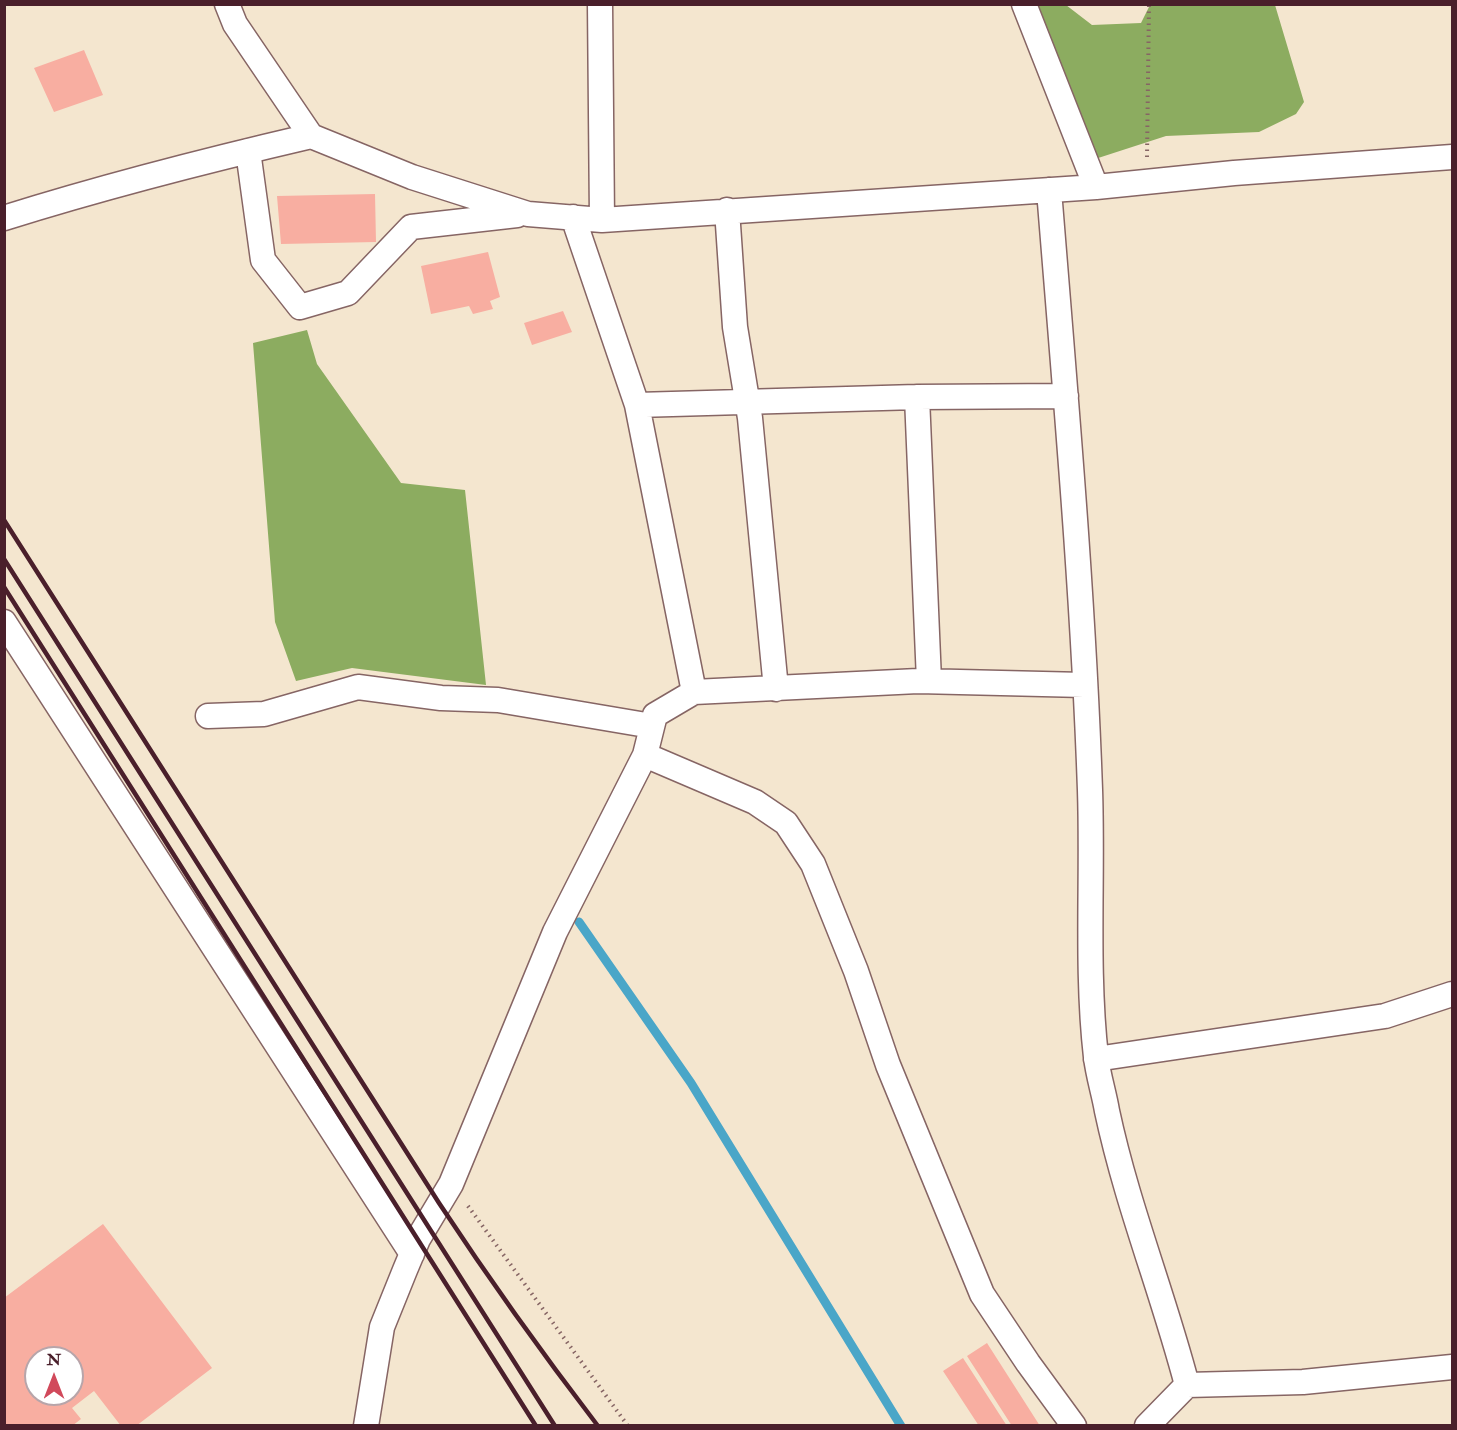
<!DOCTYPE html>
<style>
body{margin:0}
#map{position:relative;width:1457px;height:1430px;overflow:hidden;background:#f4e6cf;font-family:"IM FELL Double Pica",serif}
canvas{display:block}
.frame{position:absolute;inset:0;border:6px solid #4a1f2b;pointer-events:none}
.north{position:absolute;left:24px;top:1346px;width:60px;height:60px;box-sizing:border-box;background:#fff;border:2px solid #b7a5aa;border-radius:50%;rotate:0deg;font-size:16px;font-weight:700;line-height:24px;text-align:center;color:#4a1f2b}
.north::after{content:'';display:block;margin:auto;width:21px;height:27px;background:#d1495b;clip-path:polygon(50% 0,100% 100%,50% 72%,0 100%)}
</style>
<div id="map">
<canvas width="1457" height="1430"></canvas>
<div class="frame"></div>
<div class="north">N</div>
</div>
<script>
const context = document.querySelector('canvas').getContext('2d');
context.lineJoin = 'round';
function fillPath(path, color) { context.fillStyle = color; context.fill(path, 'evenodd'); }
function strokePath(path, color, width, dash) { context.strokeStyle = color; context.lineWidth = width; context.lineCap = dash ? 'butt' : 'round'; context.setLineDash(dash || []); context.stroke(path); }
fillPath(new Path2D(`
 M1031,5H1066L1092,25L1141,23L1150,5H1275L1304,102L1296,114L1259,132L1166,136L1092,160Z
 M307,330L317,364L401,483L465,490L486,685L352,668L296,681L275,622L253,343Z`), '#8cac60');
strokePath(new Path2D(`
 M579,922L691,1083L901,1426`), '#4aa6c8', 9);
fillPath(new Path2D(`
 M84,50L103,95L54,112L34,68Z
 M375,194L376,242L281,244L277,196Z
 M488,252L500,297L490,301L493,309L473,314L469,306L431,314L421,266Z
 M563,311L572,332L532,345L524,323Z
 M103,1224L212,1368L136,1426H121L94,1391L72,1408L81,1419L72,1426H4V1298ZM36,1358H72V1394H36Z
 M987,1343L1040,1426H1012L967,1356Z
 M963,1358L1007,1426H979L943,1371Z`), '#f8aea1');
const minor = new Path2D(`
 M227,4L235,24L311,136L412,177L528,214L602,220L1096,187L1234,173L1452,157
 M600,4L602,220
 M1024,4L1096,187
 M248,151L263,260L300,307L348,293L411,227L517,215
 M1049,190C1065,390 1083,590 1090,790C1093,879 1086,969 1096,1057C1098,1075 1104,1093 1107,1111C1127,1205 1163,1293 1187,1385
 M727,210L735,327L750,418L776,689
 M573,217L637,405L694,692
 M4,218C106,186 208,160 311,136
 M917,397L929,681
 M637,405L917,397L1066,396
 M4,622L412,1254
 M208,716L264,714L358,687L441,698L498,700L652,726
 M645,755L755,802L786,823L813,864L856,971L888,1065L982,1294L1028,1363L1074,1426
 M1096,1059L1385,1016L1452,994
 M366,1426L382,1327L405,1270L418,1239L451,1184L555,932L645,755L655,715L694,692L918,681L1084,685
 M1147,1426L1187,1385L1303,1382L1452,1367`);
strokePath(minor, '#866564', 27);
strokePath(new Path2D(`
 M1147,157L1149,4
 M468,1206L628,1426`), '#866564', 4, [1.5, 4.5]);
strokePath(minor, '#fff', 24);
strokePath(new Path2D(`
 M4,520L439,1203C489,1279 542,1353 598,1426
 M4,559L555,1426
 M4,587L536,1426`), '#4a1f2b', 4.5);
</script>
